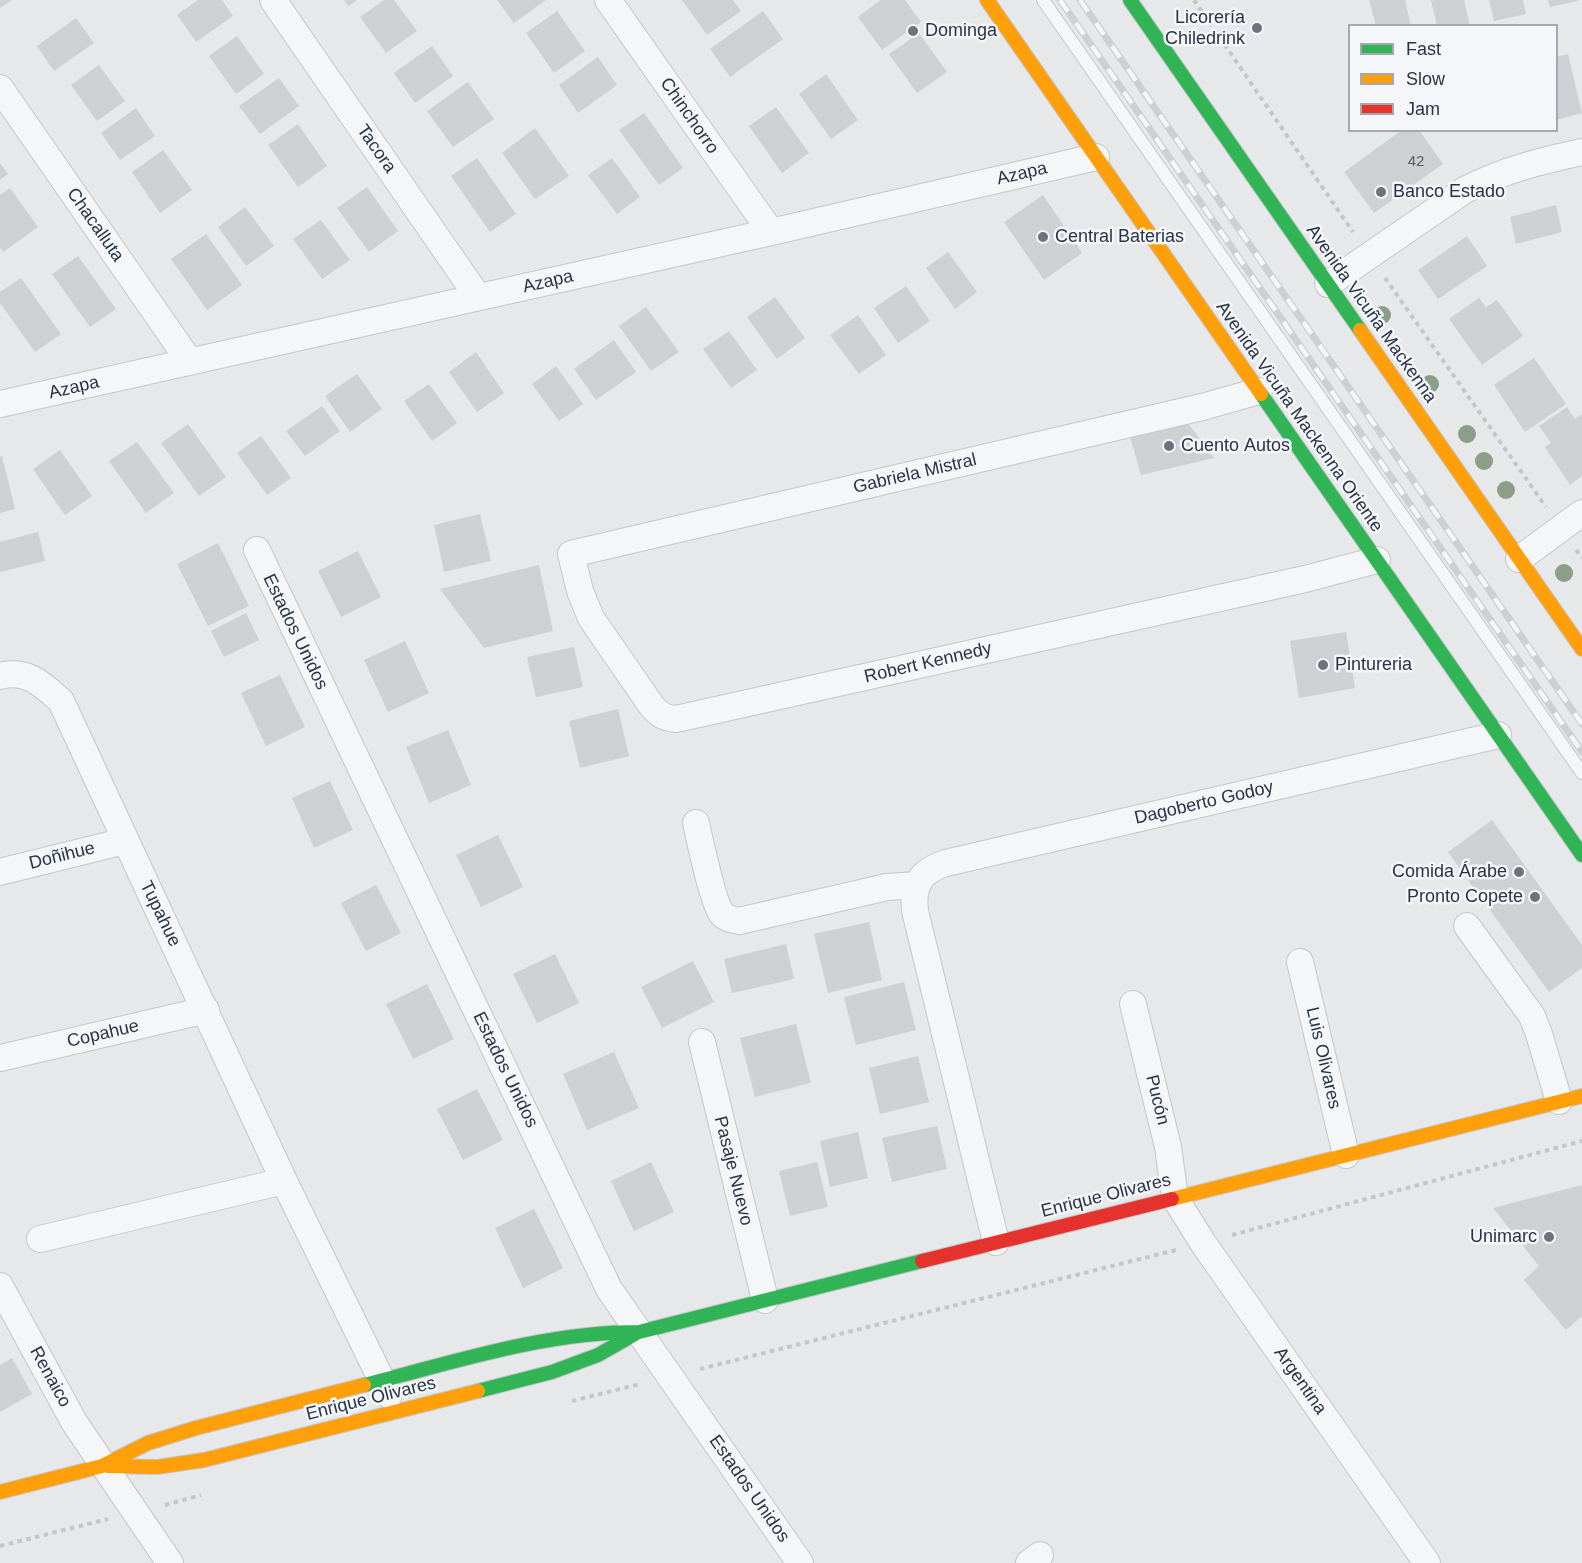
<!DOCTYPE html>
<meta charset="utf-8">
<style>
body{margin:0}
#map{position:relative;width:1582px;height:1563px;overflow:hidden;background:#e6e8ea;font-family:Arial,sans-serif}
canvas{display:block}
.legend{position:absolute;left:1348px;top:24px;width:210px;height:108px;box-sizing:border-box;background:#f4f6f9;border:2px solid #a4a8b1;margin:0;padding:8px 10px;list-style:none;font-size:18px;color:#2b3445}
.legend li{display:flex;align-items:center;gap:12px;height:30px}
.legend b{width:30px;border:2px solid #a4a8b1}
</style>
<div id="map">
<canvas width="1582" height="1563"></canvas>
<ul class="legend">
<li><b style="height:8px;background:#30b455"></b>Fast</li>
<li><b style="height:8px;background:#ff9f0a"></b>Slow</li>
<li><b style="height:8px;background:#e5322d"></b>Jam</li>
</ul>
</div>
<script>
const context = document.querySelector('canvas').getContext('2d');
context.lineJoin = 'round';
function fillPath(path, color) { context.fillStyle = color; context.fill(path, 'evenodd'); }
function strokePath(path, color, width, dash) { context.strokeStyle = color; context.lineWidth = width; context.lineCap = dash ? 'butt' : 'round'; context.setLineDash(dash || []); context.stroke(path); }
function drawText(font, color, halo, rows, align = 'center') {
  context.font = font + ' Arial,sans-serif'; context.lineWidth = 5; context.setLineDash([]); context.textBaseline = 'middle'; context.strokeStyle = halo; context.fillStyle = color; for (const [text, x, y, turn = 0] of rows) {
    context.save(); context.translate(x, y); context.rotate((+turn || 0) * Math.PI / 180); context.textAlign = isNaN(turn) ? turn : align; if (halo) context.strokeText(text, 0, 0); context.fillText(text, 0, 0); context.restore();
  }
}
fillPath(new Path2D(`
 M0,0H12L0,8Z
 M198,0H222L233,16L196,42L177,15Z
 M344,0H357L348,6Z
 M384,0H394L417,31L386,53L360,17Z
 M497,0H546L514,23Z
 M682,0H733L741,11L707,35Z
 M881,0H905L921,22L882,50L858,17Z
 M1369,0H1405L1411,26H1376Z
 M1431,0H1464L1470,26H1437Z
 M1489,0H1523L1526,14L1494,21Z
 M1548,0H1578V1L1550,7Z
 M557,11L585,51L554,73L526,33Z
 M763,11L783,39L730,77L710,49Z
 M76,18L94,43L54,71L37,46Z
 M919,33L947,72L917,93L889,54Z
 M237,36L264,74L236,94L209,56Z
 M432,46L453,76L415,103L394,73Z
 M1568,54L1582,113L1556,120V57Z
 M598,57L617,85L578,113L559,85Z
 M99,65L125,101L97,121L71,85Z
 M826,74L858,120L831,139L799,94Z
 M279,78L299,106L260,134L239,106Z
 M468,82L494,119L453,147L427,111Z
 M776,107L809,153L782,173L749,126Z
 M136,108L155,136L120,160L101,133Z
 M644,113L683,168L659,185L619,130Z
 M298,124L327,166L298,187L268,145Z
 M535,128L569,176L535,199L502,153Z
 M1402,130H1419L1443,164L1374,213L1344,172Z
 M163,150L192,190L160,213L132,172Z
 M477,158L516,214L490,232L451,176Z
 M612,158L640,197L617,214L588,175Z
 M0,163L8,174L0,180Z
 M367,187L398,231L369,252L337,208Z
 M10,188L38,227L3,252L0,247V195Z
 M1043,195L1082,253L1044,280L1004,222Z
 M1556,205L1562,232L1516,244L1510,217Z
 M245,207L274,246L246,266L218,227Z
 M321,220L350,260L322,279L293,239Z
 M206,234L242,285L207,310L171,259Z
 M1467,236L1487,266L1438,299L1418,270Z
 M948,252L977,292L955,309L926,268Z
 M78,256L116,309L90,327L52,274Z
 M21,278L61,334L35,352L0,303V292Z
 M906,286L930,321L898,343L874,308Z
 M775,297L805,338L777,359L747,317Z
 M1479,298L1486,307L1497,300L1523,336L1482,365L1449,319Z
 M646,307L679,352L651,371L619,326Z
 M858,315L886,355L859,374L830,335Z
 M729,331L757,370L731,388L703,349Z
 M614,340L636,372L596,400L574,369Z
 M476,352L504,393L477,412L449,372Z
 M1534,358L1566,404L1525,432L1494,385Z
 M556,366L583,404L559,421L532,384Z
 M357,374L382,409L350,432L325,396Z
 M429,384L457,423L432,441L404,401Z
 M322,406L340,431L305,456L286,431Z
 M1567,407L1575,419L1582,414V476L1570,485L1545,447L1551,443L1539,426Z
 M1185,419L1214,458L1141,475L1129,433Z
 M188,424L226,477L199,496L161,443Z
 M261,436L291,478L267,495L237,453Z
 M137,442L174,493L146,513L109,461Z
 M60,450L92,496L65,515L33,469Z
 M2,456L15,509L0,513V457Z
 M480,514L491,561L444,572L434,525Z
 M38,532L45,561L0,572V542Z
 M218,543L249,606L208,626L177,564Z
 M358,551L381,597L341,617L318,571Z
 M539,565L553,631L484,648L440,589Z
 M246,613L259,640L224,657L211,631Z
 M1346,632L1355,688L1299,698L1290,641Z
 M405,641L429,693L388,712L364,660Z
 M574,647L583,687L536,697L527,657Z
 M280,675L305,727L266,746L241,693Z
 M618,709L629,756L580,768L569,721Z
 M448,730L471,785L429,803L406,747Z
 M330,781L353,830L314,848L292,798Z
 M1492,820L1582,945V968L1549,992L1448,852Z
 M498,835L523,887L481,907L456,855Z
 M376,885L401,933L366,951L341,903Z
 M869,922L882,980L828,993L814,934Z
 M786,944L794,979L732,993L724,959Z
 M555,954L579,1003L537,1023L513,974Z
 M693,961L714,1002L662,1028L641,987Z
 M904,982L916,1030L856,1045L844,997Z
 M427,984L454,1039L413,1059L386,1004Z
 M796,1024L811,1083L755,1097L740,1038Z
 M614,1052L639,1108L587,1130L563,1074Z
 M918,1056L929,1102L880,1114L869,1068Z
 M477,1089L503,1140L463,1160L437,1109Z
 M937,1126L947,1169L892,1182L882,1138Z
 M858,1132L868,1178L830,1187L820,1141Z
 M651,1162L674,1212L634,1231L611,1181Z
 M817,1162L828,1207L790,1216L779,1171Z
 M1582,1185V1318L1581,1317L1566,1330L1524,1280L1539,1266L1493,1208Z
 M534,1209L563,1268L523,1288L495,1228Z
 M12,1358L32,1394L0,1412V1365Z`), '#ced0d3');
const lane = new Path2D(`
 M1043,0L1582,773`);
const street = new Path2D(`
 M273,0L478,297
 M608,0L771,232
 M0,88L190,362
 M1328,284L1465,190C1503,170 1541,161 1582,152
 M1259,391L1202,407L571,554L580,591L591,618L651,705C658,714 664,718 676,719L1305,579L1377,560
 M0,404L771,232L1096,157
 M257,550L609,1289L800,1563
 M1519,559L1582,513
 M0,676C27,669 42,684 61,701L284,1181L389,1395
 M696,823C700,841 713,903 722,914C727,919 733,920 739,921L887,887L917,885
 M0,872L125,841
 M1467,926L1532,1016L1539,1034L1559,1101
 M1300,962L1346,1155
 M1133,1004L1168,1147L1175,1198L1203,1243L1427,1563
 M702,1042L765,1300
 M0,1058L206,1010
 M40,1239L284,1181
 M996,1242L915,911C912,884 921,871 946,863L1498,735
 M0,1286L74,1422L170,1563
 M1029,1563L1040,1555`);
const fast = new Path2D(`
 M1130,0L1360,330
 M1261,394L1582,855
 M364,1385C454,1362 545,1332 639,1332L922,1261
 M478,1391L552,1372L598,1355L635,1334`);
const slow = new Path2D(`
 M987,0L1261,394
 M1360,330L1582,649
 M1172,1199L1582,1096
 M107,1466L157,1467L204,1460L478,1391
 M0,1492L102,1466L148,1443L196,1428L364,1385`);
const jam = new Path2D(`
 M922,1261L1172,1199`);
strokePath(lane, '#c4c6c8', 14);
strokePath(street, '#c4c6c8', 28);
strokePath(fast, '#c4c6c8', 16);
strokePath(slow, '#c4c6c8', 16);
strokePath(jam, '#c4c6c8', 16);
strokePath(new Path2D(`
 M1194,0L1353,232
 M1385,278L1546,507
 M1576,550L1582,558
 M1232,1235L1582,1141
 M700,1369L1176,1250
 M572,1401L640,1384
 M165,1505L201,1495
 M0,1546L108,1519`), '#c5c6ca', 4, [4.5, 4.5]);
strokePath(lane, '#f5f6f7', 12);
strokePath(street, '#f5f6f7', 26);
strokePath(fast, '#30b455', 14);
strokePath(slow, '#ff9f0a', 14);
strokePath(jam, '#e5322d', 14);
const rail = new Path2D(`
 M1060,0L1582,752
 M1080,0L1582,724`);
strokePath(rail, '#cecfd2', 7);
strokePath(rail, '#f4f6f9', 4.5, [14]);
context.fillStyle = '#8a9e88';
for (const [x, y] of [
 [1382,315],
 [1430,384],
 [1467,434],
 [1484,461],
 [1506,490],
 [1564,573]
]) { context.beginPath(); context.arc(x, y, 9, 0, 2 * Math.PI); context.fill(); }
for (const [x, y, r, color] of [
 [1257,28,6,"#6c737f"],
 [913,31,6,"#6c737f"],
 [1381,192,6,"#6c737f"],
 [1043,237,6,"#6c737f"],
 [1169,446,6,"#6c737f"],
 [1323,665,6,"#6c737f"],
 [1519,872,6,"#6c737f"],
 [1535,897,6,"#6c737f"],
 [1549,1237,6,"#6c737f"]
]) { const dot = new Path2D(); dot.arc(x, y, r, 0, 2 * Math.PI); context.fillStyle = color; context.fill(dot); strokePath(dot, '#f4f6f9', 2); }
drawText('15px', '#545c69', null, [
 ["42",1416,162]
]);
drawText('18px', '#2b3445', '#f4f6f9', [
 ["Licorería",1245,18,"right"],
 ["Chiledrink",1245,39,"right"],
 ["Dominga",925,31],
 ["Banco Estado",1393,192],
 ["Central Baterias",1055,237],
 ["Cuento Autos",1181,446],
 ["Pintureria",1335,665],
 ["Comida Árabe",1507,872,"right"],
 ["Pronto Copete",1523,897,"right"],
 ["Unimarc",1537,1237,"right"]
], 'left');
drawText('18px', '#2b3445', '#f4f6f9', [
 ["Chinchorro",689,116,55],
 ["Tacora",376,149,55],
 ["Azapa",1022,174,-13],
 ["Chacalluta",95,225,55],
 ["Azapa",548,282,-13],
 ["Avenida Vicuña Mackenna",1371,314,55],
 ["Azapa",74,388,-13],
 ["Avenida Vicuña Mackenna Oriente",1299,417,55],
 ["Gabriela Mistral",915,474,-13],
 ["Estados Unidos",295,632,64],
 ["Robert Kennedy",928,663,-13],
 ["Dagoberto Godoy",1204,803,-13],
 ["Doñihue",62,856,-14],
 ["Tupahue",160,914,64],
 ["Copahue",103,1034,-13],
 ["Luis Olivares",1323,1058,77],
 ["Estados Unidos",505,1070,64],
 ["Pucón",1157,1100,76],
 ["Pasaje Nuevo",733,1171,76],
 ["Enrique Olivares",1106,1196,-14],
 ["Renaico",50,1377,61],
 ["Argentina",1300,1381,55],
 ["Enrique Olivares",371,1399,-14],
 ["Estados Unidos",749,1489,55]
]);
</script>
